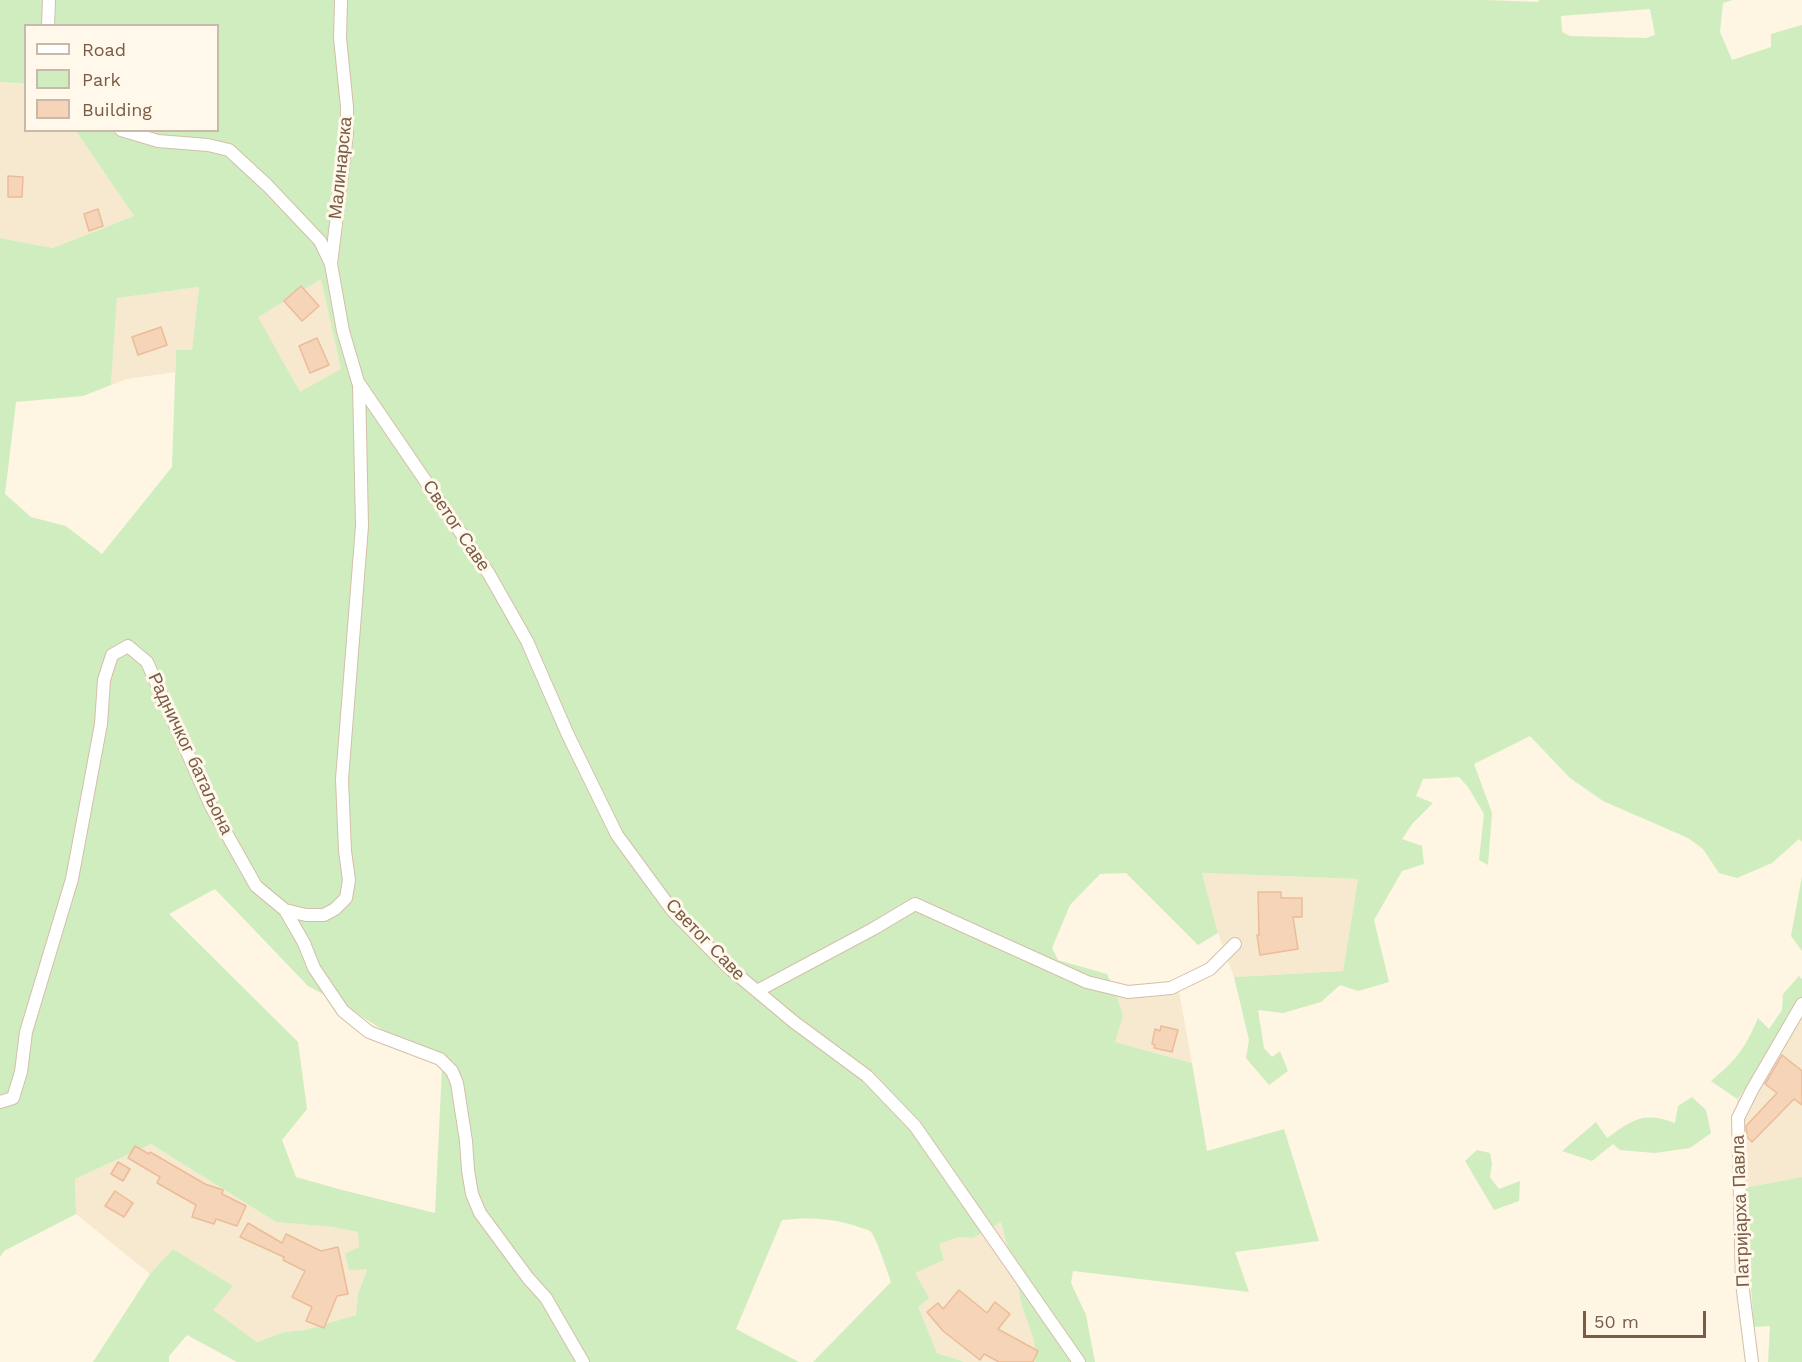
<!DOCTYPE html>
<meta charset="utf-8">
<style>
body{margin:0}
#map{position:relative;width:1802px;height:1362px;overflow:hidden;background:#fef5e3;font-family:"Work Sans",sans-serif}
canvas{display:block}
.legend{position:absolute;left:24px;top:24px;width:195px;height:108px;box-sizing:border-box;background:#fff8eb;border:2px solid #c9b9a9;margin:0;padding:8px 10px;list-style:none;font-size:18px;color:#795b46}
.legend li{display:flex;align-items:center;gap:12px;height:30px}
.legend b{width:30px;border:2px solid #c9b9a9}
.scale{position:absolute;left:1583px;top:1311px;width:123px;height:27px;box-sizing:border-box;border:3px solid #795b46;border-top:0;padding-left:8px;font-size:18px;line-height:21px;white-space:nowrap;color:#795b46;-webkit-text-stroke:4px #fff8eb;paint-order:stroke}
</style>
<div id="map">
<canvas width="1802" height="1362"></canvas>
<ul class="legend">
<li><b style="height:8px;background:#fff"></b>Road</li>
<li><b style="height:16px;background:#d0edc0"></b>Park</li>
<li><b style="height:16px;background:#f6d4b8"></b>Building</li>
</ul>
<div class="scale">50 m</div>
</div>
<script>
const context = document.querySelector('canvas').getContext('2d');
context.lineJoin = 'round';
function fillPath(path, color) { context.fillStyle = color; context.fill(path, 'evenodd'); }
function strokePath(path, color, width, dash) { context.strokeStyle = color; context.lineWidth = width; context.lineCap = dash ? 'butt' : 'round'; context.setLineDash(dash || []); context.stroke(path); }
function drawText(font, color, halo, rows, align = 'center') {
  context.font = font + ' "Work Sans",sans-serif'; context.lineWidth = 6; context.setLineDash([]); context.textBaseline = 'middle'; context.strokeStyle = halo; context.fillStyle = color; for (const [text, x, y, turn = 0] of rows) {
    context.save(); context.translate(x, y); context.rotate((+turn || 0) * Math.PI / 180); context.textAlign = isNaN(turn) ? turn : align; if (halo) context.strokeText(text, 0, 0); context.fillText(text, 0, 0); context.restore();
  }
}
fillPath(new Path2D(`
 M0,82L25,85L26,130L76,131L134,216L51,248L0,238Z
 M321,278L341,369L300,393L257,317Z
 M199,287L192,350H176L175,372L127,379L111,385L117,298Z
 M1202,873L1358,879L1343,971L1234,977L1218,933Z
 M1179,992L1192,1063L1115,1042L1123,1016L1116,993Z
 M1802,1017V1177L1743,1188L1737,1099Z
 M151,1144L276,1222L332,1227L358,1232L359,1247L367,1268L358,1294L356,1315L305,1330L284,1332L257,1342L212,1310L232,1286L173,1249L150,1274L76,1214L75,1179Z
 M1001,1222L1023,1309L1034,1340L1036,1362H965L937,1353L917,1307L915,1272L944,1260L939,1244L959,1237L973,1238Z`), '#f7e8d0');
fillPath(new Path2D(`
 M0,0H1486L1538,2L1539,0H1733L1723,3L1720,32L1732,60L1771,47V34L1802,25V842L1799,839L1772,863L1737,878L1719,873L1703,849L1688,838L1603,801L1570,778L1530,736L1474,764L1492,813L1488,865L1479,860L1484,814L1468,787L1459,777L1423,779L1416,796L1433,803L1412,824L1402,839L1422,846L1424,864L1402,871L1374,920L1389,982L1358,991L1340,985L1321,1002L1283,1013L1258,1010L1264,1048L1272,1057L1280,1051L1288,1071L1269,1085L1246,1058L1249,1040L1234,977L1343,971L1358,879L1202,873L1218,933L1198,945L1126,873L1100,874L1070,905L1052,948L1058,960L1107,974L1116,993L1123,1016L1115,1042L1192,1063L1207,1151L1284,1129L1319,1241L1235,1252L1249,1292L1073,1271L1071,1283L1086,1315L1095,1362H1036L1034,1340L1023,1309L1001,1222L973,1238L959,1237L939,1244L944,1260L915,1273L929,1298L918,1307L937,1353L965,1362H813L891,1282C888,1273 875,1234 870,1231C867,1229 860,1228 856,1226C832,1218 808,1217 782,1220L736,1329L799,1362H237L187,1335L169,1356V1362H93L150,1274L173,1249L233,1286L213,1310L257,1342L284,1332L305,1330L356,1315L358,1294L367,1269L349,1270L345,1254L359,1247L358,1232L332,1227L276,1222L151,1144L75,1179L76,1214L4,1251L0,1257V238L52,248L134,216L76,131L218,130V26H26L25,84L0,82ZM1650,9L1655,35L1646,38L1570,36L1562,32L1561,16ZM321,279L341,369L300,392L258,317ZM199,287L192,350H176L172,467L102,554L66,526L31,517L5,494L16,402L83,396L111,385L117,298ZM215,889L308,986L347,1007L442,1068L435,1213L342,1190L296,1177L282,1140L307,1109L298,1042L169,914Z
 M1802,876V951L1791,936Z
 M1799,976L1802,979V1017L1737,1099L1711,1081C1736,1060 1745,1049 1758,1018L1769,1029L1782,1010L1783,994Z
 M1692,1097L1706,1110L1711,1133L1690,1148L1655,1153L1620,1150L1613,1144L1592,1161L1562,1151L1596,1122L1607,1138C1633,1120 1642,1111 1675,1123L1678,1106Z
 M1477,1150L1490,1153L1492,1164L1490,1177L1499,1189L1520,1181L1519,1201L1494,1210L1465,1161Z
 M1802,1177V1362H1768L1770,1326L1754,1327L1743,1188Z`), '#d0edc0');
const building = new Path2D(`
 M8,176L23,177L22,197H8Z
 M98,209L103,226L89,231L84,214Z
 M301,286L319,306L302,321L284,301Z
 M161,327L167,345L138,355L132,337Z
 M317,338L329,365L310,373L299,346Z
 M1258,892H1281V898H1302V917H1293L1298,949L1260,955L1257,935H1259Z
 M1161,1026L1178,1030L1172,1052L1154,1048L1155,1045L1152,1044L1155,1029L1160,1031Z
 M1782,1055L1802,1071V1105L1794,1099L1752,1142L1747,1137L1746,1126L1777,1093L1765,1084Z
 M135,1146L149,1154L150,1152L205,1184L223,1190L222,1194L246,1206L237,1226L216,1219L214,1224L192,1217L196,1205L157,1183L160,1177L128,1158Z
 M118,1162L130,1169L123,1181L111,1174Z
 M115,1191L133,1203L124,1217L105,1206Z
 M248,1223L282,1243L286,1234L321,1251L338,1247L348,1294L337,1296L324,1328L306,1321L312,1307L292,1297L305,1271L283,1260L284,1257L240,1237Z
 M959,1290L987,1313L995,1302L1010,1314L998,1329L1038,1351L1033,1362H999L984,1354L980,1360L943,1331L927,1312L938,1303L943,1309Z`);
fillPath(building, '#f6d4b8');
strokePath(building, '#ebbc97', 1.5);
const minor = new Path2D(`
 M48,26L49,0
 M121,130L158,141L208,145L229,150L268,186L320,241L331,264L343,331L358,382L489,574L527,641L568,735L617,835L672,910L728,967L794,1022L867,1076L915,1126L1079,1362
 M331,264L347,134V107L340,38L341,0
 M285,910L306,915H324L335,909L346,898L349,880L345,851L342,779L362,526L359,383
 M757,991L873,929L915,904L1087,982L1128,992L1171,988L1210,969L1235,944
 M0,1102L13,1098L21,1072L26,1032L72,879L101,724L104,680L112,655L128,646L147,662L211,806L256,886L285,910L304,943L314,968L343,1011L369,1032L440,1059L452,1071L457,1083L466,1141L468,1170L472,1194L480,1213L528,1278L546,1298L583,1362
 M1752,1362L1742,1283L1738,1118L1752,1090L1802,1004`);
strokePath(minor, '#d3bfaa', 14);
strokePath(minor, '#fff', 12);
drawText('18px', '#795b46', '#fff8eb', [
 ["Малинарска",341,168,-84],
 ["Светог Саве",456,526,56],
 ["Радничког батаљона",190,754,65],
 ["Светог Саве",705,940,46],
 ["Патријарха Павла",1741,1211,-92]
]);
</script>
